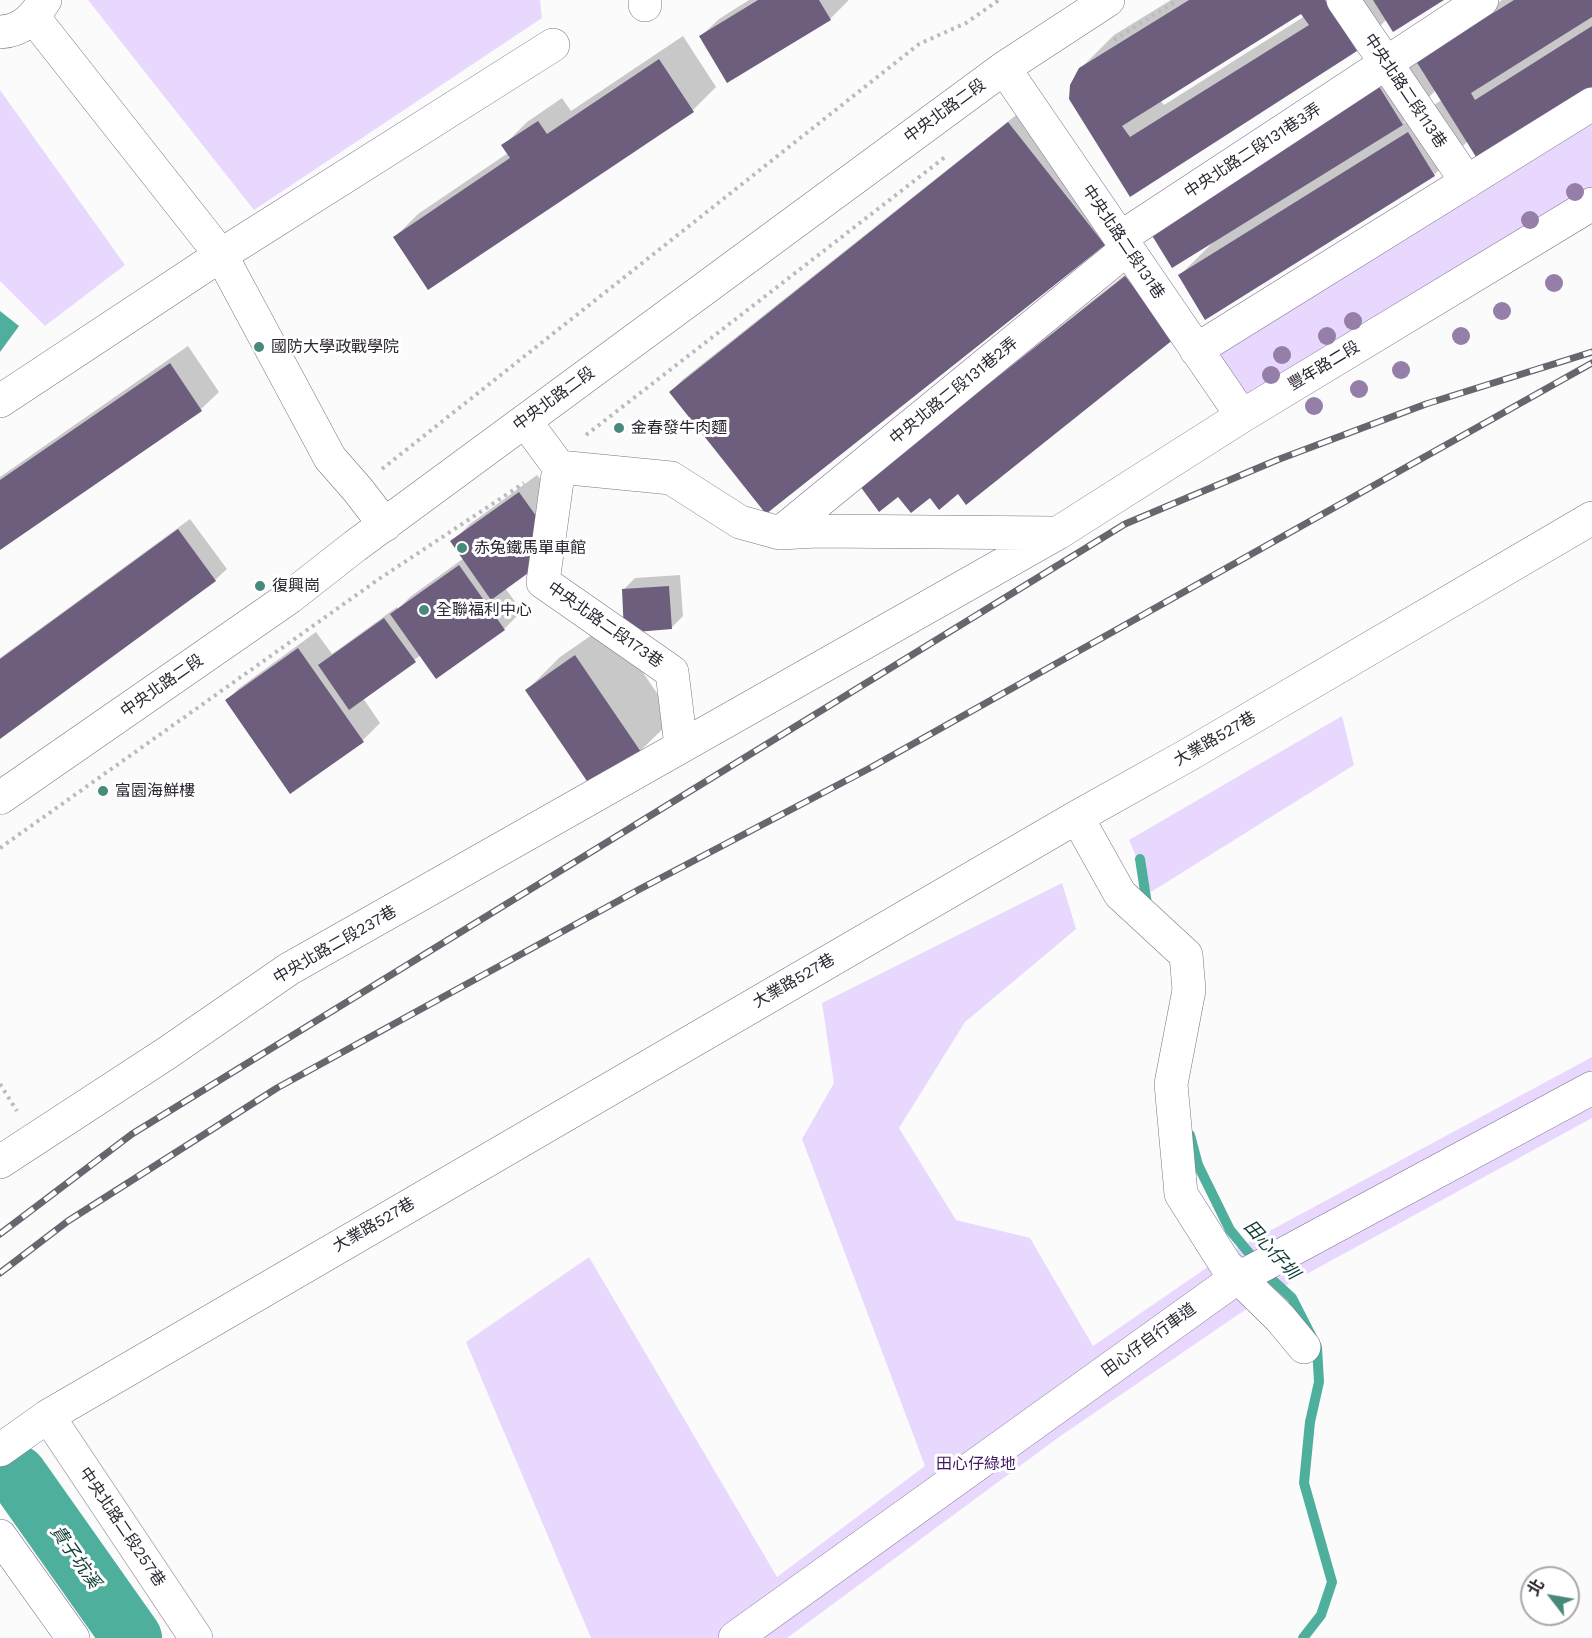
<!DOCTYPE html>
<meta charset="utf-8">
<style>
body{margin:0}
#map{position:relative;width:1592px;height:1638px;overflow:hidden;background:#fbfbfb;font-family:"Work Sans","Noto Sans TC",sans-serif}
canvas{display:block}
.north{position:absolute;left:1520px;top:1566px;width:60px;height:60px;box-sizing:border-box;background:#fff;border:2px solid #aba8ad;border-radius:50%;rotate:301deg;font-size:16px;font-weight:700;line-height:24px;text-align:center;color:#2c2633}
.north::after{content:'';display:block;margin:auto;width:21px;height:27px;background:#478a7c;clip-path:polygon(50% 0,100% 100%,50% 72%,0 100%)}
</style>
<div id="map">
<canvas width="1592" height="1638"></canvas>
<div class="north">北</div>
</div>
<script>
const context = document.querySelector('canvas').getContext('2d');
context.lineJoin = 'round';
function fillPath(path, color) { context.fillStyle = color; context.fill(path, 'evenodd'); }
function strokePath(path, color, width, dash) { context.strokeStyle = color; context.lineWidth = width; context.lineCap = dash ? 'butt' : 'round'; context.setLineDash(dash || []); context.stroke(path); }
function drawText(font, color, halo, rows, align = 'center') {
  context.font = font + ' "Work Sans","Noto Sans TC",sans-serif'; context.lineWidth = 6; context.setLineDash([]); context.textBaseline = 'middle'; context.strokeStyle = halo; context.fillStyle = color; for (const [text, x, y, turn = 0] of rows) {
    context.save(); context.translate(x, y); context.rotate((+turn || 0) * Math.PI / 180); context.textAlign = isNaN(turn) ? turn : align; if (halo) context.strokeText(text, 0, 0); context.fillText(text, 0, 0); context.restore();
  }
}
fillPath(new Path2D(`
 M88,0H540L542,18L254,210Z
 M0,90L125,265L45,326L0,281Z
 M1592,121V188L1246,402L1217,354Z
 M1342,716L1354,765L1151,892L1129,840Z
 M1062,883L1076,929L965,1022L899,1128L956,1220L1030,1238L1093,1346L1225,1255L1592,1057V1118L1261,1299L1059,1437L787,1638H591L466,1342L589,1257L777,1577L925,1466L802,1139L834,1083L822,1003Z`), '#e9d8fe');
fillPath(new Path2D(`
 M0,311L19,326L0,352Z`), '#4eaf9c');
fillPath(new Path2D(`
 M749,0H848V1L830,19L728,81L701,36L719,19Z
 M1171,0H1441L1387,19L1356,50L1130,195L1080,69L1114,35ZM1302,12L1305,16L1164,105L1160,100Z
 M1502,0H1592V86L1468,141L1434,175L1180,275L1409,48L1442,38ZM1436,90L1442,100L1404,123V122Z
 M683,36L716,87L693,110L395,237L418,214L508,153L503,146L527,122L562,98L571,111Z
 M1020,112L1115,232L1104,244L671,392L682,380Z
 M1137,265L1185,327L958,492L892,460Z
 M188,346L219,392L201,409L0,548V477Z
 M537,475L556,501L505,588L522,611L504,629L421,655L363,698L380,723L363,740L227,701L238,689L316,632L332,654L397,607L398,609L410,597L464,558L452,542L470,524Z
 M190,519L227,569L215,580L0,737V658Z
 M680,575L683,616L671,628L623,590L635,578Z
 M609,623L674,718L640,751L526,691L560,657Z`), '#0003');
strokePath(new Path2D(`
 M1140,859L1147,904L1151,907
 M1190,1135L1198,1165L1230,1230L1268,1276L1292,1298L1317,1347L1319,1382L1310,1422L1304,1483L1332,1582L1321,1615L1303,1638
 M126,1638L129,1635`), '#4eaf9c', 10);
strokePath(new Path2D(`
 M17,1475L132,1638`), '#4eaf9c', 60);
fillPath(new Path2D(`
 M758,0H819L831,20L727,83L699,36Z
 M1189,0H1325L1357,51L1130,197L1069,99L1070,85L1079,68ZM1301,14L1309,25L1130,137L1122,126Z
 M1373,0H1444L1393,32Z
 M1514,0H1592V17L1471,93L1475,100L1592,26V87L1478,160L1416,61Z
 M659,59L694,112L428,290L393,237L510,158L501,145L538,121L547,134Z
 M1375,80L1403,125L1172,268L1145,224Z
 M1008,122L1105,245L766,514L669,392Z
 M1408,132L1435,176L1205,320L1178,275Z
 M1125,276L1174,339L966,505L958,494L939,510L930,498L911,513L898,497L879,512L860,486Z
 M170,363L202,411L0,550V480Z
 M519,492L539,520L531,571L491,600L450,541Z
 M178,529L216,581L0,739V659Z
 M459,565L505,630L436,679L390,614Z
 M669,586L672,629L624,633L622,589Z
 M384,618L416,662L349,710L318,665Z
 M298,648L364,742L290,794L225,700Z
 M575,655L641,752L591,787L525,690Z`), '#6c5e7c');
const minor = new Path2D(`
 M645,0V5
 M1343,0L1467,182
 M34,18L221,255L330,458L358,490L385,525
 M0,32C22,31 34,18 45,0
 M1004,68L1242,416
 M1120,238L1482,0
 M1196,350L1592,104
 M0,401L221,255L553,45
 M525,421L559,467L671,478L740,522L780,533L817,531L1056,533
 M559,467L543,582L672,672L681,746
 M780,533L1127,249
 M0,798L290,597L355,546L1004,68L1108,0
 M1077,817L1120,894L1186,955L1189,990L1171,1084L1181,1194L1226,1265L1280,1318L1304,1347
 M0,1162L167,1053L289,969L1058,533L1242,416L1592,204
 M48,1416L196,1638
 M0,1450L48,1416L1077,817L1188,755L1592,518
 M0,1536L73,1638
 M735,1638L1228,1284L1592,1088`);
strokePath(minor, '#7e708e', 34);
strokePath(new Path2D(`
 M1114,40L1178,0
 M586,435L945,157
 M382,469L919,44L966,23L999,0
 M0,848L379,579L524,483
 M0,1084L17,1111`), '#bcbabe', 4, [3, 4.5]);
strokePath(minor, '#fff', 33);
const rail = new Path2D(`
 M0,1234L132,1134L1125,524L1277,460L1426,404L1592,352
 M0,1273L68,1221L277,1088L640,889L870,768L1592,363`);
strokePath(rail, '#69656e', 7);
strokePath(rail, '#fff', 4.5, [14]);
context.fillStyle = '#957ea7';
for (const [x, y] of [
 [1575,192],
 [1530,220],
 [1554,283],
 [1502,311],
 [1353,321],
 [1327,336],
 [1461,336],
 [1282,355],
 [1401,370],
 [1271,375],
 [1359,389],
 [1314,406]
]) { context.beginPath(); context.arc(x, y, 9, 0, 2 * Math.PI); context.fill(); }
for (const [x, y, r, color] of [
 [259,347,6,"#478a7c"],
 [619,428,6,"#478a7c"],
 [462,548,6,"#478a7c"],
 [260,586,6,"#478a7c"],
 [424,610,6,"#478a7c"],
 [103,791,6,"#478a7c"]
]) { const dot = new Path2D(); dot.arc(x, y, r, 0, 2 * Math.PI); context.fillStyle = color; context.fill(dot); strokePath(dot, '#fff', 2); }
drawText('16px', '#2c2633', '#fff', [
 ["中央北路二段113巷",1405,91,56],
 ["中央北路二段",945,111,-36],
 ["中央北路二段131巷3弄",1253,151,-33],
 ["中央北路二段131巷",1123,242,56],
 ["豐年路二段",1324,366,-31],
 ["中央北路二段131巷2弄",954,391,-39],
 ["中央北路二段",554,399,-36],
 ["中央北路二段173巷",605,625,35],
 ["中央北路二段",162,686,-35],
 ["大業路527巷",1215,739,-30],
 ["中央北路二段237巷",335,945,-30],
 ["大業路527巷",794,981,-30],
 ["大業路527巷",374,1225,-30],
 ["田心仔自行車道",1149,1340,-36],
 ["中央北路二段257巷",122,1527,56]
]);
drawText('16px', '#2c2633', '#fff', [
 ["國防大學政戰學院",271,347],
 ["金春發牛肉麵",631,428],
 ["赤兔鐵馬單車館",474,548],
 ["復興崗",272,586],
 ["全聯福利中心",436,610],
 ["富園海鮮樓",115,791]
], 'left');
drawText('16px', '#411762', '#fff', [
 ["田心仔綠地",976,1464]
]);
drawText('italic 18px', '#0d3a32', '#fff', [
 ["田心仔圳",1271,1250,48],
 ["貴子坑溪",75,1557,55]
]);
</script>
